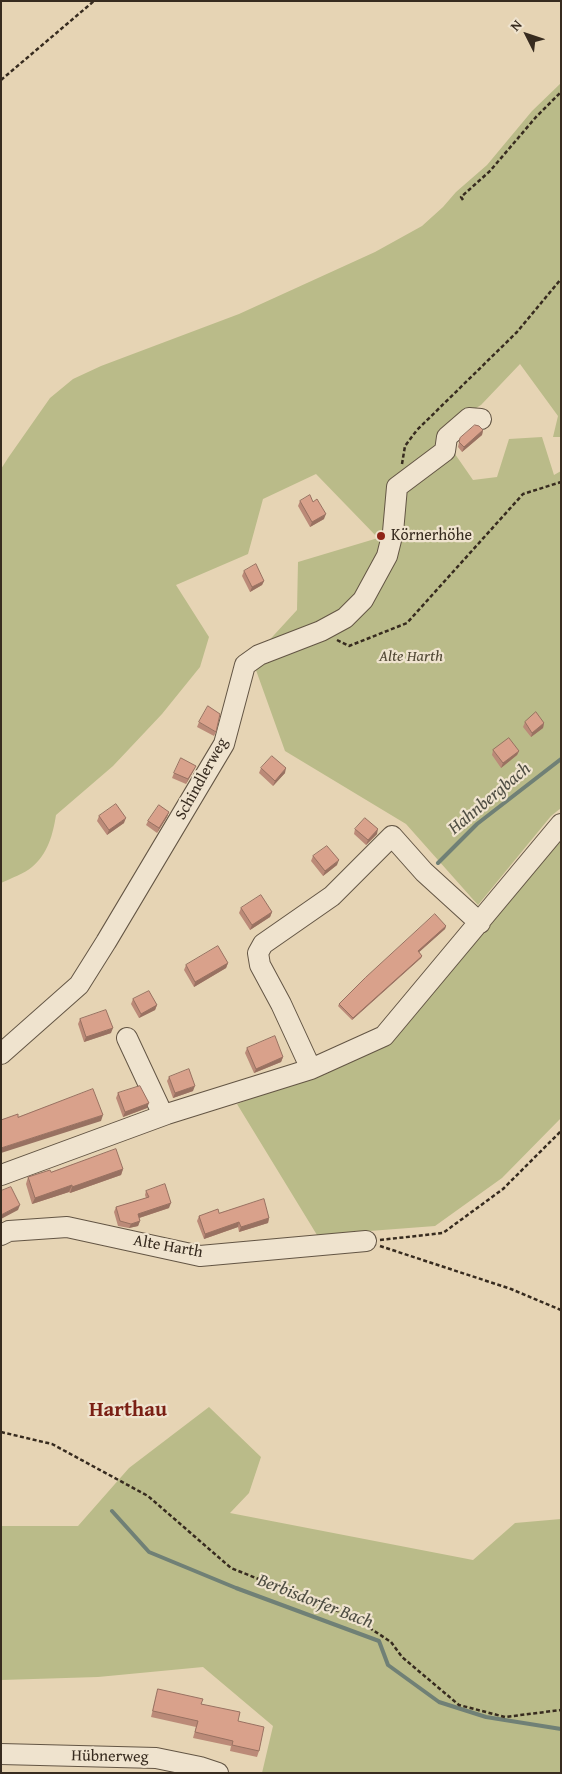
<!DOCTYPE html>
<meta charset="utf-8">
<style>
body{margin:0}
#map{position:relative;width:562px;height:1774px;overflow:hidden;background:#e6d4b4;font-family:"Gentium Book Plus",serif}
canvas{display:block}
.frame{position:absolute;inset:0;border:2px solid #372b1f;pointer-events:none}
.north{position:absolute;left:502px;top:10px;width:50px;height:50px;-webkit-text-stroke:4px #efe3ce;paint-order:stroke;rotate:311deg;font-size:14px;font-weight:700;line-height:20px;text-align:center;color:#372b1f}
.north::after{content:'';display:block;margin:auto;width:18px;height:22px;background:#372b1f;clip-path:polygon(50% 0,100% 100%,50% 72%,0 100%)}
</style>
<div id="map">
<canvas width="562" height="1774"></canvas>
<div class="frame"></div>
<div class="north">N</div>
</div>
<script>
const context = document.querySelector('canvas').getContext('2d');
context.lineJoin = 'round';
function fillPath(path, color) { context.fillStyle = color; context.fill(path, 'evenodd'); }
function strokePath(path, color, width, dash) { context.strokeStyle = color; context.lineWidth = width; context.lineCap = dash ? 'butt' : 'round'; context.setLineDash(dash || []); context.stroke(path); }
function drawText(font, color, halo, rows, align = 'center') {
  context.font = font + ' "Gentium Book Plus",serif'; context.lineWidth = 4.5; context.setLineDash([]); context.textBaseline = 'middle'; context.strokeStyle = halo; context.fillStyle = color; for (const [text, x, y, turn = 0] of rows) {
    context.save(); context.translate(x, y); context.rotate((+turn || 0) * Math.PI / 180); context.textAlign = isNaN(turn) ? turn : align; if (halo) context.strokeText(text, 0, 0); context.fillText(text, 0, 0); context.restore();
  }
}
fillPath(new Path2D(`
 M561,83V437H553L558,416L520,364L481,405L439,431L473,480L497,477L509,439L542,437L554,475L561,471V808L551,816L478,905L406,824L285,751L252,659L297,610L298,562L378,538L316,474L263,499L248,554L176,585L209,637L200,667L162,714L113,766L56,815C53,834 48,854 32,867C24,874 11,878 1,883V469L8,458L50,398L73,379L101,366L239,314L375,252L422,226L443,207L456,192L487,165L532,111Z
 M561,837V1118L502,1178L435,1226L317,1235L237,1104L389,1043Z
 M209,1407L261,1457L249,1493L230,1513L473,1560L515,1523L561,1519V1773H262L273,1726L203,1667L98,1677L1,1680V1526H78L129,1468Z`), '#babb89');
strokePath(new Path2D(`
 M438,863L477,824L561,759
 M112,1511L149,1552L236,1588L379,1641L388,1665L439,1702L486,1717L561,1729`), '#708076', 4);
const minor = new Path2D(`
 M127,1038L163,1115
 M1,1054L79,985L106,942L224,744L245,665L259,655L321,631L345,618L363,600L387,556L393,532L397,487L445,451L447,437L469,418L481,419
 M311,1069L281,1004L260,965L258,953L263,944L332,896L392,836L424,872L480,923
 M1,1175L167,1114L311,1069L384,1036L561,824
 M1,1235L9,1231L67,1227L200,1256L366,1241
 M1,1754L156,1758L200,1767L218,1773`);
strokePath(minor, '#635544', 22);
strokePath(new Path2D(`
 M1,80L94,1
 M463,200L461,197L490,171L536,117L561,92
 M402,464L405,446L417,430L517,332L561,279
 M337,640L349,646L407,623L523,494L561,482
 M380,1240L443,1233L503,1189L561,1131
 M380,1246L511,1289L561,1310
 M1,1432L52,1444L148,1496L231,1568L353,1617L391,1642L402,1657L459,1705L505,1717L561,1710`), '#372b1f', 2.5, [4, 2.5]);
strokePath(minor, '#efe3ce', 20);
fillPath(new Path2D(`
 M483,430L482,435L462,452L458,447L460,438Z
 M300,501L324,519L310,527L298,506Z
 M244,571L264,581L262,585L250,592L242,576Z
 M199,722L216,732L214,736L197,727Z
 M525,722L544,723L543,728L531,737L523,727Z
 M493,750L519,751L517,755L501,768L492,755Z
 M261,768L285,773L273,786L259,773Z
 M194,770L186,784L172,778L174,773Z
 M169,812L167,817L157,833L146,825L148,821Z
 M99,816L124,823L107,835L97,821Z
 M355,829L377,834L366,845L354,834Z
 M313,856L337,865L323,876L311,861Z
 M241,908L272,912L270,917L250,930L239,913Z
 M446,926L445,929L419,952L422,956L421,958L352,1020L338,1006L339,1004Z
 M228,963L226,968L194,987L184,970L186,965Z
 M133,999L157,1005L155,1010L139,1018L131,1004Z
 M80,1019L111,1033L84,1042L78,1024Z
 M247,1048L283,1057L281,1062L254,1073L245,1053Z
 M169,1077L193,1091L173,1098L167,1081Z
 M118,1093L147,1108L123,1117L116,1098Z
 M123,1169L121,1175L70,1193L69,1192L32,1204L26,1184L28,1177L51,1172Z
 M146,1191L169,1208L139,1218L140,1221L138,1226L129,1228L118,1226L114,1212L116,1207L146,1198L145,1195Z
 M219,1213L269,1218L268,1223L239,1232L238,1227L204,1239L197,1221L199,1216Z
 M158,1689L201,1704L238,1721L259,1751L257,1757L230,1751L231,1746L193,1738L196,1727L151,1717Z`), '#bb8a78');
fillPath(new Path2D(`
 M483,430L482,435L462,452L464,447Z
 M326,514L324,519L310,527L312,522Z
 M264,581L262,585L250,592L252,587Z
 M544,723L543,728L531,737L532,733Z
 M519,751L517,755L501,768L503,763Z
 M196,766L194,770L186,784L188,779Z
 M286,768L285,773L273,786L275,781Z
 M169,812L167,817L157,833L159,828Z
 M126,818L124,823L107,835L109,830Z
 M378,829L377,834L366,845L368,840Z
 M339,860L337,865L323,876L325,871Z
 M272,912L270,917L250,930L252,925Z
 M446,926L445,929L417,954L418,951Z
 M422,956L421,958L352,1020L353,1018Z
 M228,963L226,968L194,987L195,982Z
 M157,1005L155,1010L139,1018L141,1014Z
 M113,1028L111,1033L84,1042L86,1037Z
 M283,1057L281,1062L254,1073L256,1069Z
 M195,1086L193,1091L173,1098L175,1093Z
 M149,1103L147,1108L123,1117L125,1112Z
 M103,1115L101,1121L1,1153V1148Z
 M123,1169L121,1175L70,1193L72,1187Z
 M72,1185L69,1192L32,1204L35,1198Z
 M171,1203L169,1208L136,1219L138,1214Z
 M20,1205L18,1210L1,1219V1215Z
 M269,1218L268,1223L239,1232L241,1227Z
 M140,1221L138,1226L129,1228L131,1224Z
 M239,1222L238,1227L204,1239L205,1234Z`), '#987161');
const building = new Path2D(`
 M475,425L479,426L483,430L464,447L459,442L460,438Z
 M310,495L313,502L317,499L326,514L312,522L300,501Z
 M256,564L264,581L252,587L244,571Z
 M208,706L220,714L216,732L199,722Z
 M536,712L544,723L532,733L525,722Z
 M509,738L519,751L503,763L493,750Z
 M272,756L286,768L275,781L261,768Z
 M181,758L196,766L188,779L174,773Z
 M116,804L126,818L109,830L99,816Z
 M159,805L169,812L159,828L148,821Z
 M365,818L378,829L368,840L355,829Z
 M327,846L339,860L325,871L313,856Z
 M261,895L272,912L252,925L241,908Z
 M435,914L446,926L418,951L422,956L353,1018L339,1004L365,978Z
 M218,946L228,963L195,982L186,965Z
 M149,991L157,1005L141,1014L133,999Z
 M106,1010L113,1028L86,1037L80,1019Z
 M275,1036L283,1057L256,1069L247,1048Z
 M189,1069L195,1086L175,1093L169,1077Z
 M140,1086L149,1103L125,1112L118,1093Z
 M93,1089L103,1115L1,1148V1120L18,1114V1117Z
 M116,1149L123,1169L72,1187V1185L35,1198L28,1177L50,1170L51,1172Z
 M165,1184L171,1203L138,1214L140,1221L131,1224L120,1221L116,1207L149,1197L146,1191Z
 M11,1187L20,1205L1,1215V1191Z
 M264,1199L269,1218L241,1227L239,1222L205,1234L199,1216L218,1209L219,1213Z
 M158,1689L203,1699L201,1704L240,1712L238,1721L264,1727L259,1751L232,1745L233,1741L195,1732L198,1721L153,1711Z`);
fillPath(building, '#d9a18b');
strokePath(building, '#987161', 1);
for (const [x, y, r, color] of [
 [381,536,5,"#8f2418"]
]) { const dot = new Path2D(); dot.arc(x, y, r, 0, 2 * Math.PI); context.fillStyle = color; context.fill(dot); strokePath(dot, '#efe3ce', 2); }
drawText('16px', '#372b1f', '#efe3ce', [
 ["Körnerhöhe",391,536]
], 'left');
drawText('italic 16px', '#514834', '#efe3ce', [
 ["Alte Harth",411,657]
]);
drawText('16px', '#372b1f', '#efe3ce', [
 ["Schindlerweg",202,779,-61],
 ["Alte Harth",168,1247,10],
 ["Hübnerweg",110,1757,1]
]);
drawText('italic 18px', '#4f4e43', '#efe3ce', [
 ["Hahnbergbach",490,799,-40],
 ["Berbisdorfer Bach",315,1602,21]
]);
drawText('bold 21px', '#7a1f14', '#efe3ce', [
 ["Harthau",128,1411]
]);
</script>
